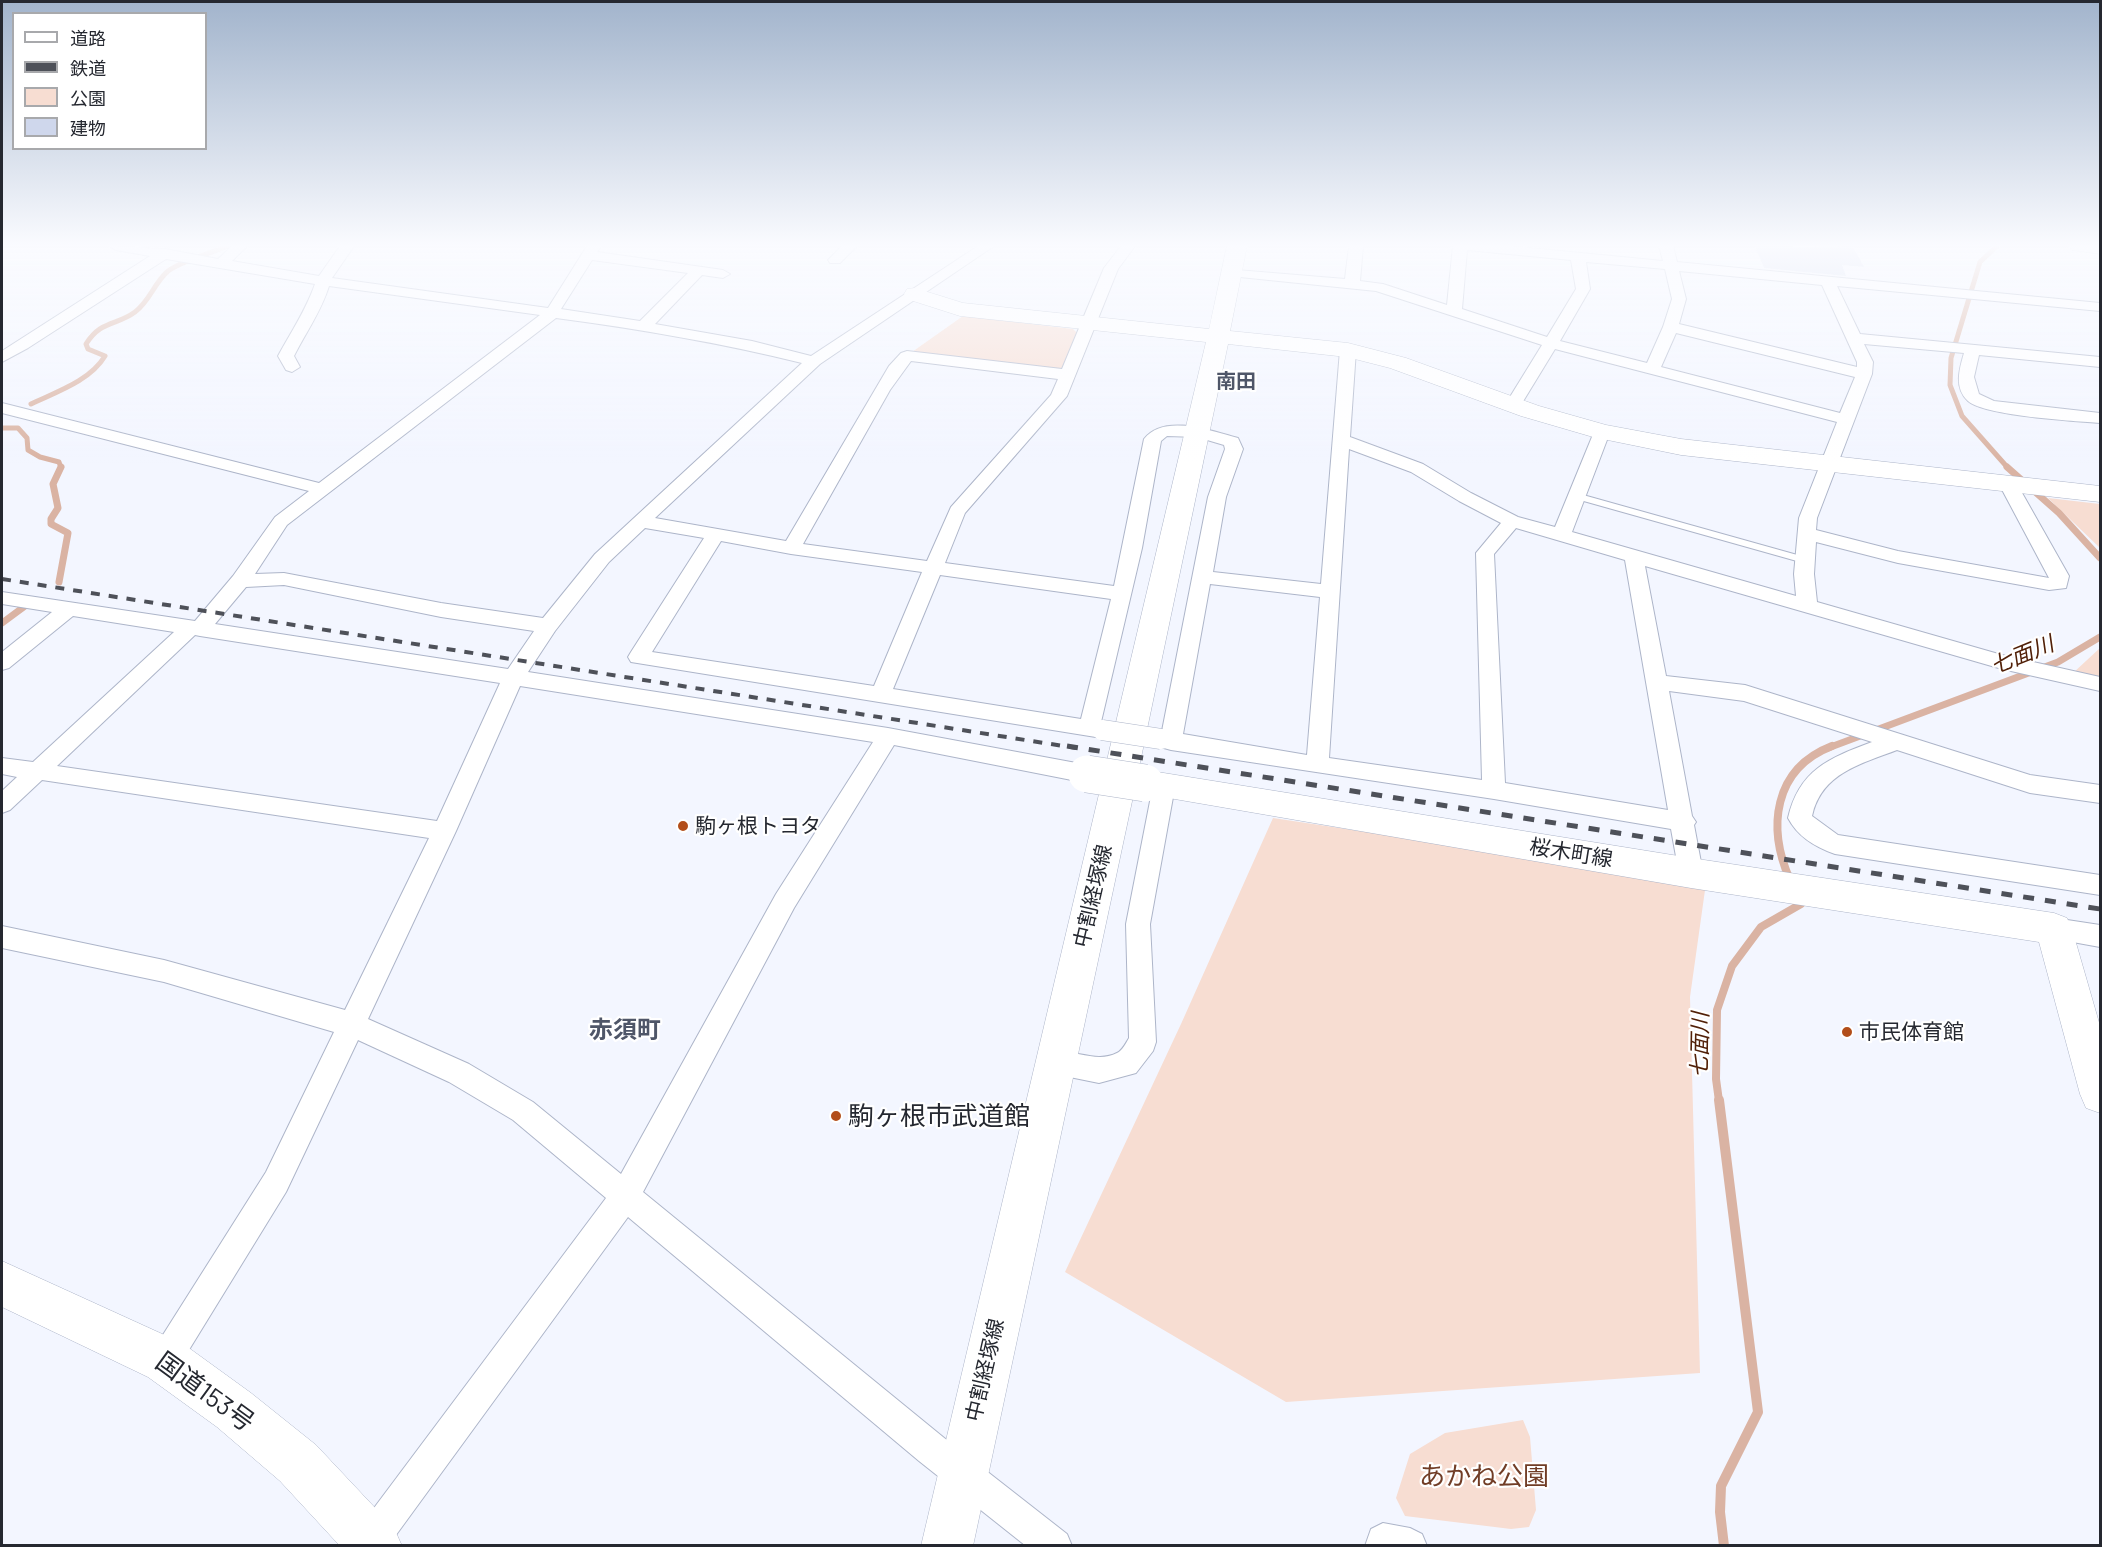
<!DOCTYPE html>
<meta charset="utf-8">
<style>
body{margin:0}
#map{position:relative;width:2102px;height:1547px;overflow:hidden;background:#f3f6ff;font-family:Barlow,"Noto Sans JP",sans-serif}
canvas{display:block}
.frame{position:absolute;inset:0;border:3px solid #252830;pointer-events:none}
.legend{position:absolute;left:12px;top:12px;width:195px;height:138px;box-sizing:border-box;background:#fff;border:2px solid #a8a9ac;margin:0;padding:8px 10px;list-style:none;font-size:18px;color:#252830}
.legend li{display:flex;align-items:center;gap:12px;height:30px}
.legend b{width:30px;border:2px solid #a8a9ac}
</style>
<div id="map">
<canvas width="2102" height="1547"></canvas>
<div class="frame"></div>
<ul class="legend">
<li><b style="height:8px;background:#fff"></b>道路</li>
<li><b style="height:8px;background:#4e5159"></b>鉄道</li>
<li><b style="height:16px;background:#f7ddd2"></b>公園</li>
<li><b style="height:16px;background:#cfd7ec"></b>建物</li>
</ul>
</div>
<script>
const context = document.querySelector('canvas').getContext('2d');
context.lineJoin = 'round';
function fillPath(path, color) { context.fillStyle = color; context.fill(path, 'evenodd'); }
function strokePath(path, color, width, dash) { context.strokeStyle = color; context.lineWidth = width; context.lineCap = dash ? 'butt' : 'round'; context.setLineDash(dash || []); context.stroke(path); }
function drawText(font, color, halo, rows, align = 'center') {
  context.font = font + ' Barlow,"Noto Sans JP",sans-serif'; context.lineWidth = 4.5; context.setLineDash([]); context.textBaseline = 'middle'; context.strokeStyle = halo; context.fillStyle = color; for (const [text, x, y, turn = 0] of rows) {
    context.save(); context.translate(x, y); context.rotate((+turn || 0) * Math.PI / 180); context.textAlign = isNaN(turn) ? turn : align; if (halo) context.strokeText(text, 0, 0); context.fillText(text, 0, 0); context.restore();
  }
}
fillPath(new Path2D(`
 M963,316L1073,329L1077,333L1065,366L1057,370L912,352Z
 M2048,498L2100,504V548Z
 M2100,648V678L2073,673Z
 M1273,818L1706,883L1690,997L1700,1373L1286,1402L1065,1272L1181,1024Z
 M1523,1420L1530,1437L1536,1510L1529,1527L1511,1529L1405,1516L1396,1498L1410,1454L1445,1433Z`), '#f7ddd2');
strokePath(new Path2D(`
 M1997,246L1980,262L1951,358L1950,385L1962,416L2008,468
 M31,404C56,392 90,381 105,356L88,349L86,344C101,320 116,326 135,312C150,301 154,283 168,271C181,261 211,253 228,246
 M2,428H18L27,438L28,450L40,457L59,462L61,468`), '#dab3a3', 5);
strokePath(new Path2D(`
 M2007,467L2059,513L2100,558
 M59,582L68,533L51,524V519L58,508L53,484L61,467
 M2,623L25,606
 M1828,748L2058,662L2100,637`), '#dab3a3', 7);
strokePath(new Path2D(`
 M1790,880C1767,828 1773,769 1832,746
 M1719,1101L1716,1079L1717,1010L1732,966L1761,927L1801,904L1798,897`), '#dab3a3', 8);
strokePath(new Path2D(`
 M1719,1100L1758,1412L1721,1486L1720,1512L1724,1546`), '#dab3a3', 10);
fillPath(new Path2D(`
 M1755,246L1853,247L1864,267L1842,265L1846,276L1764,268Z`), '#cfd7ec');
const lane = new Path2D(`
 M1576,493L1808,558L1809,560L1804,563L1573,498L1571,496Z`);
const street = new Path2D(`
 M109,246L165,249L218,259L232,246H247L232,261L319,276L340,246H354L332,278L548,308L587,246H601L597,252L723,270L730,274L723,278L702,275L655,324L752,341L811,356L978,246H994L820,364L655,518L786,541L889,366L901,353L907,351L1062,369L1104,268L1121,246H1135L1118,269L1067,396L965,513L945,563L1114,586L1144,439C1164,413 1212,431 1238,438L1243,449L1226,497L1213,572L1321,584L1340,350L1348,345L1356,350L1350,437L1423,464L1471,493L1518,517L1555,527L1594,432L1596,428H1608L1610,432L1572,532L1796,596L1794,574L1799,518L1837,422L1555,349L1519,408H1507L1505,405L1542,345L1376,291L1230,276L1223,272L1225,269L1345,279L1349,246H1363L1360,281L1383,284L1447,305L1453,246H1509L1663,261L1659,246H1673L1677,262L2100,303V311L1837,286L1860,334L2100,357V367L1979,355L1974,377L1979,394L1994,401L2100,413V423C2075,421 1985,416 1968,401C1954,388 1959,370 1964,353L1864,344L1873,362L1872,374L1817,518L1816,530L1898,551L2049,578L1999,484L2002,480H2014L2017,484L2069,576L2066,588L2049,590L1898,563L1816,542L1814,574L1817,602L2002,655L2100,677V691L2002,669L1645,566L1666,676L1745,685L2030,775L2100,785V803L2030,793L1897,750C1861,764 1821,773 1812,816L1838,835L2100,875V895L1835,854C1815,847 1798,837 1788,818C1799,770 1829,758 1872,742L1744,701L1669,691L1692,816L1696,822L1694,825L1703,873L1700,880L1691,883L1682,880L1679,873L1671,829L1494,799L1171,750L1153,745L1150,739L1153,733L1162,731L1208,497L1225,449L1224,445L1197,437L1167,436L1161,441L1142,548L1101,722L1110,724L1113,730L1110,736L1102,738L631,662L628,657L631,652L704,538L645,528L609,562L555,631L528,672L888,728L1087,765L1095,768L1098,774L1095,780L1087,783L894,745L794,908L643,1192L943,1437L1067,1534L1072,1546H1026L919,1461L628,1217L388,1546H356L353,1540L359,1528L606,1198L513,1120L449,1082L358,1040L286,1192L176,1371L165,1376L154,1371L149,1360L154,1349L266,1172L334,1032L164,982L2,948V926L164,960L345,1010L429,838L42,780L10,810L2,813V791L17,777L2,774V758L33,762L174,632L73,616L9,668L2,670V652L52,612L2,604V592L195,621L233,576L275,517L309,491L2,413V403L319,483L540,315L329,286C321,312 306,332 294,356L300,367L292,372L286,370L278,356C291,332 306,310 315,284L166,259L28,348L2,362V351L150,256L116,250ZM1467,250L1571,260L1576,289L1547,337L1462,309ZM592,260L688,273L640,321L561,309ZM1586,262L1665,269L1672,299L1663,327L1647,363L1560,341L1590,289ZM1679,271L1822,285L1857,362V367L1679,324L1686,299ZM556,318C639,329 721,343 802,363L595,554L543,618L441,603L284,573L255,574L287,525ZM1676,333L1855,377L1840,413L1661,367ZM911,361L1058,379L1051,395L951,507L927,561L803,544L890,390ZM1349,449L1411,472L1459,501L1501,523L1476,553L1482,780L1329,758ZM1516,528L1625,560L1668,810L1505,783L1494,554ZM721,541L791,554L922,572L874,686L652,652ZM940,575L1111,599L1081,719L893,689ZM1210,584L1320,597L1307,755L1183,734ZM284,585L441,617L534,631L508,669L215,624L246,587ZM195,635L200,636L500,683L437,821L57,766ZM520,686L873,742L776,894L621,1174L533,1102L469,1064L368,1019L456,831Z
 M842,246H857L840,263H830L828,260Z
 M1164,777L1172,780L1175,786L1150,924L1156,1042L1153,1051L1136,1073L1099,1083L1045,1072L1041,1063L1045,1054C1068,1045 1095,1065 1117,1053C1122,1051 1126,1043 1129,1038L1126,924L1153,786L1156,780Z
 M2054,918L2100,925V947L2045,937L2041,929L2045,921Z
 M1383,1523L1410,1528L1422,1534L1427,1546H1365L1371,1529Z`);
const secondary = new Path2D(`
 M1227,246H1247L1230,331L1348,343L1406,358L1539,406L1606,425L1681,439L2100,486V502L1681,455L1593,437L1521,416L1390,368L1347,357L1228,344L1138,772L1145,770L1691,858L2054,913L2067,918L2072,929L2100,1026V1113L2086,1108L2080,1094L2039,942L1691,888L1134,792L973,1546H921L1206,342L960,316L907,299L904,294L907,289L915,288L963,303L1209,329Z`);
const highway = new Path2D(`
 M2069,246H2100V254L2072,250Z
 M2,1261L182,1343L251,1393L316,1445L394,1528L402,1546H340L280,1481L217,1427L148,1377L2,1307Z`);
strokePath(lane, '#adb5c9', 2);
strokePath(street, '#adb5c9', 2);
strokePath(secondary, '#adb5c9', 1);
strokePath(highway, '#adb5c9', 1);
fillPath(lane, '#fff');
fillPath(street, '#fff');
fillPath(secondary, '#fff');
fillPath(highway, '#fff');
strokePath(new Path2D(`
 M2,579L1076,748`), '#4e5159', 4, [9, 9]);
strokePath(new Path2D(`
 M1067,746L2100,909`), '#4e5159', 5, [11, 11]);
const streetBridge = new Path2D(`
 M1102,730L1161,739`);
const secondaryBridge = new Path2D(`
 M1087,774L1145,783`);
strokePath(streetBridge, '#adb5c9', 21, []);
strokePath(secondaryBridge, '#adb5c9', 38, []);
strokePath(streetBridge, '#fff', 20);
strokePath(secondaryBridge, '#fff', 37);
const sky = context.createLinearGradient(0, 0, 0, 463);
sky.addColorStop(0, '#a2b4cc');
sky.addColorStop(0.53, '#fafbff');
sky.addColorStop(1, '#fafbff00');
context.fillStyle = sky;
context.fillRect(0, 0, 2102, 463);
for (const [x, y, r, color] of [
 [683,826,6,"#b24e1a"],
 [1847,1032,6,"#b24e1a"],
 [836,1116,6,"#b24e1a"]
]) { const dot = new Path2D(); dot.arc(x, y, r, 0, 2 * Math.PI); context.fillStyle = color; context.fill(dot); strokePath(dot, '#fff', 2); }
drawText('bold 20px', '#4f5668', '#fff', [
 ["南田",1236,381]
]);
drawText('21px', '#252830', '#fff', [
 ["駒ヶ根トヨタ",695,826],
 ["市民体育館",1859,1032]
], 'left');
drawText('21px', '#252830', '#fff', [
 ["桜木町線",1571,853,9],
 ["中割経塚線",1093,896,-77],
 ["中割経塚線",985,1370,-77]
]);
drawText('italic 22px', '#512008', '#fff', [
 ["七面川",2022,655,-22],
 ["七面川",1700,1045,-89]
]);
drawText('bold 24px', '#4f5668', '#fff', [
 ["赤須町",625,1030]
]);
drawText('26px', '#252830', '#fff', [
 ["駒ヶ根市武道館",848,1116]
], 'left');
drawText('26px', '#252830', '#fff', [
 ["国道153号",205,1392,36]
]);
drawText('26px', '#713d26', '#fff', [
 ["あかね公園",1484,1476]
]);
</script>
